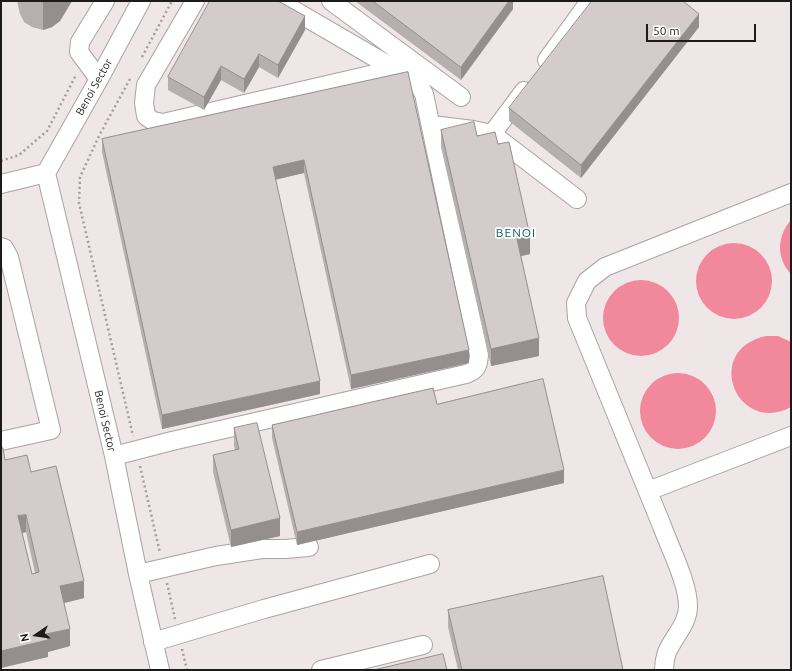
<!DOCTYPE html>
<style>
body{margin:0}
#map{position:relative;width:792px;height:671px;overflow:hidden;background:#efe6e7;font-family:Ubuntu,sans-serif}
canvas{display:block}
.frame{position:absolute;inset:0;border:2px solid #1d1a1b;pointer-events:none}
.north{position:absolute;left:16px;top:615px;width:40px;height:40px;-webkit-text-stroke:3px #fff;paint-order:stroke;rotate:257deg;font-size:11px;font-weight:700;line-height:16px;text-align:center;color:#1d1a1b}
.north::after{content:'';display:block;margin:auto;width:14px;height:18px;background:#1d1a1b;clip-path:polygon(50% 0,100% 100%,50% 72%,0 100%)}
.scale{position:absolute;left:646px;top:24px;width:110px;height:18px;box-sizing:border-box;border:2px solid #1d1a1b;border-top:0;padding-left:5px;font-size:12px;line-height:14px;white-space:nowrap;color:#1d1a1b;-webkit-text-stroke:3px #fff;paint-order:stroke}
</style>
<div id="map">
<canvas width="792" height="671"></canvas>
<div class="frame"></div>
<div class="north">N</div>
<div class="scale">50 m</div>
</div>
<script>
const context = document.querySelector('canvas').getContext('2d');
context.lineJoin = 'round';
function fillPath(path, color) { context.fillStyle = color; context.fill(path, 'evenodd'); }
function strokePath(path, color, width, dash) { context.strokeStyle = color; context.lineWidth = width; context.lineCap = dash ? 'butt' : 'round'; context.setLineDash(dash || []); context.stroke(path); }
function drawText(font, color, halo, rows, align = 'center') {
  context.font = font + ' Ubuntu,sans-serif'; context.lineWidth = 3.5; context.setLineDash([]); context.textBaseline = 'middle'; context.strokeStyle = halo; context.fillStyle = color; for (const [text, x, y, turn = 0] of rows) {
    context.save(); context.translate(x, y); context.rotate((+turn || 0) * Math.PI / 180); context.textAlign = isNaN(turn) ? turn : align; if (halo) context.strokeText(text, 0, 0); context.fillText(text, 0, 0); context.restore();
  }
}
fillPath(new Path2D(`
 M791,220V274C776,258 777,236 791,220Z
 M696 281a38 38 0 1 1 76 0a38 38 0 1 1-76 0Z
 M603 318a38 38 0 1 1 76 0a38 38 0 1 1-76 0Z
 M766,336H778L791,342V407C737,436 702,350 766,336Z
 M640 411a38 38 0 1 1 76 0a38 38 0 1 1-76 0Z`), '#f1889b');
const minor = new Path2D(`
 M141,1L99,79L46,173L114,456L138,574L160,670
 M195,1L146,85L144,103L146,116L153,121L163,123L396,69
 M331,1L461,97
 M547,60L590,1
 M99,79L79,52L80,42L105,1
 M432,125L473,130L492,134L577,199
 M492,134L524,91
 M1,184L46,173
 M1,247L4,248L9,257L51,430L1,441
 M114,456L172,441L466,374C477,370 478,366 479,355L424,94L417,82L278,1
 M648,491L791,436
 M138,574L216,556L262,549H285L309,547
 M153,642L264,609L430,564
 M321,670L423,645
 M664,670C664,664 665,658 667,652C674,636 688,624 688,606C688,583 670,548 662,526C634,456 605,387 577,318L576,303L587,281L605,267L791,193`);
strokePath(minor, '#aaa2a3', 20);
strokePath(new Path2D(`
 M142,57L172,1
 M130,79L100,134L80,177L79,203L133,436
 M1,161L19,155L47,131L76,75
 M140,466L160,553
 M167,583L175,619
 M182,649L187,670`), '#a49d9e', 2.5, [2, 3]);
strokePath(minor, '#fff', 18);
fillPath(new Path2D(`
 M17,1H72L60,21L52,27L43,30L32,27L24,22L20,14Z
 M355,1H513V9L461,80Z
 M699,27L581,178L509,121V108Z
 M305,30L278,78L259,67L244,93L221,80L204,110L168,90V77Z
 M408,72L469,363L351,389L304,173L275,180L320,394L162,429L102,152V139Z
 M441,130L477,136L498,144L530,254L521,256L539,356L491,366L441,147Z
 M437,404L564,483L297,545L272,438V425Z
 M234,428L280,536L231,547L213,472V455L235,450L234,446Z
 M5,460L31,472L84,598L64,603L70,646L48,652V657ZM26,532L35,573L32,574L22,533Z
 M448,610L623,670H458L448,627Z`), '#b5afaf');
fillPath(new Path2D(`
 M43,1H72L60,21L52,27L43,30Z
 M509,1H513V9L461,80V67Z
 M699,14V27L581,178V165Z
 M305,16V30L278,78V65Z
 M259,54V67L244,93V79Z
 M221,66V80L204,110V97Z
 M304,160V173L273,180V167Z
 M530,236V254L517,257V239Z
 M539,338V356L491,366V349Z
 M469,350V363L351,389V375Z
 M320,381V394L162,429V415Z
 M564,470V483L297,545V532Z
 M26,515V532L18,534V516Z
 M280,518V536L231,547V530Z
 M84,581V598L60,604V586Z
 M70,629V646L48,652V657L1,668V651L46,634Z`), '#948e8f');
const building = new Path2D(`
 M210,1H278L305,16L278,65L259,54L244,79L221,66L204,97L168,77Z
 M373,1H509L461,67Z
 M592,1H683L699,14L581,165L509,108Z
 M408,72L469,350L351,375L304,160L273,167L320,381L162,415L102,139Z
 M474,122L477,136L495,132L498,144L509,142L530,236L517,239L539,338L491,349L441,130Z
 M543,379L564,470L297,532L272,425L433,388L437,404Z
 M257,423L280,518L231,530L213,455L239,449L234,428Z
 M3,448L5,460L27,455L31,472L56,466L84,581L60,586L70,629L46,634L48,640L1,651V449ZM26,515L39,572L32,574L18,516Z
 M603,576L623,670H462L448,610Z
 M443,654L447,670H374Z`);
fillPath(building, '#d3cbcc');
strokePath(building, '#948e8f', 1);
drawText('11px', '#1d1a1b', '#fff', [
 ["Benoi Sector",94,87,-61],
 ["Benoi Sector",105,421,77]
]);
context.letterSpacing = '1px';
drawText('12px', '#045e4d', '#fff', [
 ["BENOI",516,233]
]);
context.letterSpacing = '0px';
</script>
